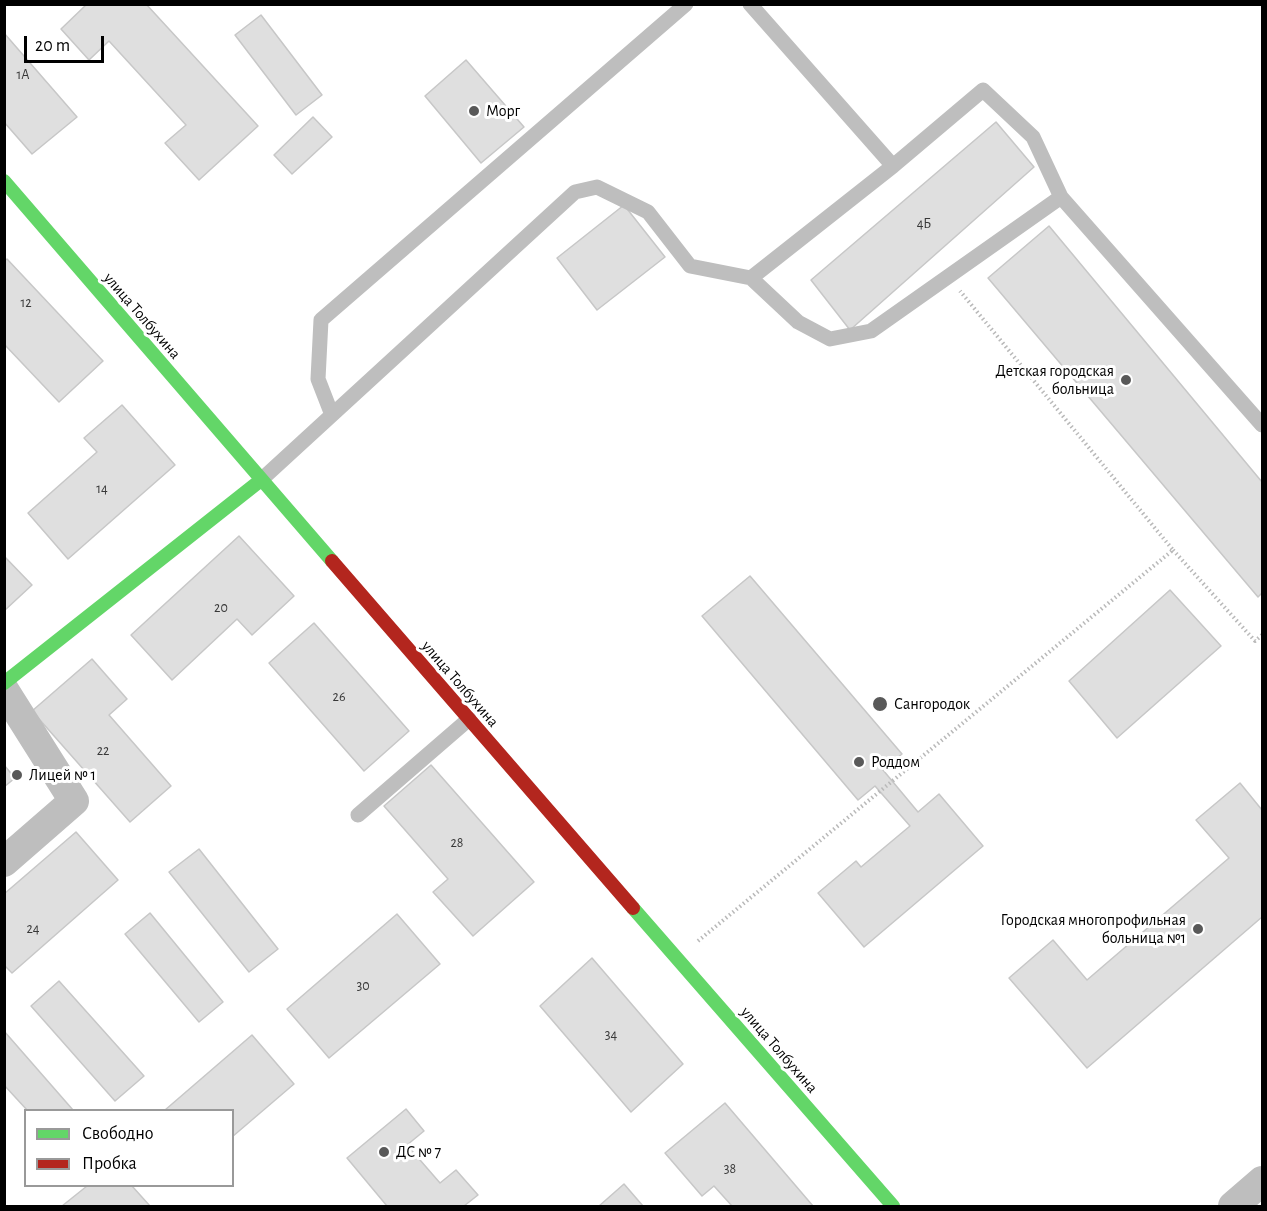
<!DOCTYPE html>
<meta charset="utf-8">
<style>
body{margin:0}
#map{position:relative;width:1267px;height:1211px;overflow:hidden;background:#fff;font-family:"Alegreya Sans",sans-serif}
canvas{display:block}
.frame{position:absolute;inset:0;border:6px solid #000;pointer-events:none}
.legend{position:absolute;left:24px;top:1109px;width:210px;height:78px;box-sizing:border-box;background:#fff;border:2px solid #999;margin:0;padding:8px 10px;list-style:none;font-size:18px;color:#000}
.legend li{display:flex;align-items:center;gap:12px;height:30px}
.legend b{width:30px;border:2px solid #999}
.scale{position:absolute;left:24px;top:36px;width:80px;height:27px;box-sizing:border-box;border:3px solid #000;border-top:0;padding-left:8px;font-size:18px;line-height:21px;white-space:nowrap;color:#000;-webkit-text-stroke:4px #fff;paint-order:stroke}
</style>
<div id="map">
<canvas width="1267" height="1211"></canvas>
<div class="frame"></div>
<ul class="legend">
<li><b style="height:8px;background:#63d668"></b>Свободно</li>
<li><b style="height:8px;background:#b3261e"></b>Пробка</li>
</ul>
<div class="scale">20 m</div>
</div>
<script>
const context = document.querySelector('canvas').getContext('2d');
context.lineJoin = 'round';
function fillPath(path, color) { context.fillStyle = color; context.fill(path, 'evenodd'); }
function strokePath(path, color, width, dash) { context.strokeStyle = color; context.lineWidth = width; context.lineCap = dash ? 'butt' : 'round'; context.setLineDash(dash || []); context.stroke(path); }
function drawText(font, color, halo, rows, align = 'center') {
  context.font = font + ' "Alegreya Sans",sans-serif'; context.lineWidth = 6; context.setLineDash([]); context.textBaseline = 'middle'; context.strokeStyle = halo; context.fillStyle = color; for (const [text, x, y, turn = 0] of rows) {
    context.save(); context.translate(x, y); context.rotate((+turn || 0) * Math.PI / 180); context.textAlign = isNaN(turn) ? turn : align; if (halo) context.strokeText(text, 0, 0); context.fillText(text, 0, 0); context.restore();
  }
}
const building = new Path2D(`
 M87,4H146L258,126L199,180L165,143L186,125L109,41L89,60L61,29Z
 M261,15L322,95L296,115L235,35Z
 M4,33L77,117L32,154L4,122Z
 M466,60L524,127L481,163L425,96Z
 M313,117L332,137L292,174L274,155Z
 M996,122L1034,167L850,330L811,280Z
 M624,205L665,257L597,310L557,258Z
 M1049,226L1262,482V593L1258,597L988,278Z
 M7,259L103,361L59,402L4,344V261Z
 M122,405L175,465L68,559L28,513L97,452L84,438Z
 M239,536L294,596L252,635L237,619L172,680L131,635Z
 M4,556L32,585L4,611Z
 M750,576L902,754L883,770L918,812L939,794L983,846L864,947L818,893L856,861L861,867L910,826L875,786L858,800L702,616Z
 M1170,590L1221,646L1117,738L1069,681Z
 M314,623L409,731L364,771L269,663Z
 M92,659L127,699L109,715L171,786L130,822L32,711Z
 M4,765L15,778L4,787Z
 M431,765L534,882L473,936L433,892L448,879L384,806Z
 M1240,783L1262,810V917L1087,1068L1009,978L1053,940L1087,980L1229,858L1196,820Z
 M76,832L118,880L12,973L4,965V894Z
 M199,849L278,949L249,972L169,872Z
 M150,913L223,1002L199,1022L125,934Z
 M397,914L440,964L329,1058L287,1009Z
 M592,958L683,1064L631,1112L540,1006Z
 M59,981L144,1076L115,1101L31,1006Z
 M4,1031L73,1110H27L4,1085Z
 M252,1035L294,1084L232,1137V1110H165Z
 M725,1103L813,1206H732L714,1186L702,1196L665,1153Z
 M406,1109L424,1131L407,1145L440,1183L456,1170L478,1195L464,1206H387L347,1158Z
 M624,1184L643,1206H599Z
 M87,1186H132L150,1206H62Z`);
fillPath(building, '#dfdfdf');
strokePath(building, '#c7c7c7', 1.5);
strokePath(new Path2D(`
 M1173,550L1255,641L1262,635
 M698,941L1173,550L960,291`), '#b9b9b9', 4, [1.5, 3]);
strokePath(new Path2D(`
 M750,4L893,166L983,90L1033,137L1061,197L1262,425
 M751,278L798,322L830,339L871,331L1061,197
 M332,415L318,379L321,320L686,4
 M261,480L575,192L597,187L648,212L690,266L751,278L893,166
 M358,815L469,719`), '#bebebe', 15);
strokePath(new Path2D(`
 M4,690L74,801L4,862
 M1233,1206L1262,1181`), '#bebebe', 30);
strokePath(new Path2D(`
 M4,181L332,561
 M4,683L261,480
 M633,908L893,1206`), '#63d668', 14);
strokePath(new Path2D(`
 M332,561L633,908`), '#b3261e', 14);
for (const [x, y, r, color] of [
 [474,111,6,"#595959"],
 [1126,380,6,"#595959"],
 [880,704,8,"#595959"],
 [859,762,6,"#595959"],
 [17,775,6,"#595959"],
 [1198,929,6,"#595959"],
 [384,1152,6,"#595959"]
]) { const dot = new Path2D(); dot.arc(x, y, r, 0, 2 * Math.PI); context.fillStyle = color; context.fill(dot); strokePath(dot, '#fff', 2); }
drawText('14px', '#383838', null, [
 ["1А",23,75],
 ["4Б",924,224],
 ["12",26,303],
 ["14",102,489],
 ["20",221,608],
 ["26",339,697],
 ["22",103,751],
 ["28",457,843],
 ["24",33,929],
 ["30",363,986],
 ["34",611,1035],
 ["38",730,1169]
]);
drawText('16px', '#000', '#fff', [
 ["Морг",486,111],
 ["Детская городская",1114,371,"right"],
 ["больница",1114,389,"right"],
 ["Сангородок",894,704],
 ["Роддом",871,762],
 ["Лицей № 1",29,775],
 ["Городская многопрофильная",1186,920,"right"],
 ["больница №1",1186,938,"right"],
 ["ДС № 7",396,1152]
], 'left');
drawText('16px', '#000', '#fff', [
 ["улица Толбухина",142,316,49],
 ["улица Толбухина",460,684,49],
 ["улица Толбухина",779,1050,49]
]);
</script>
